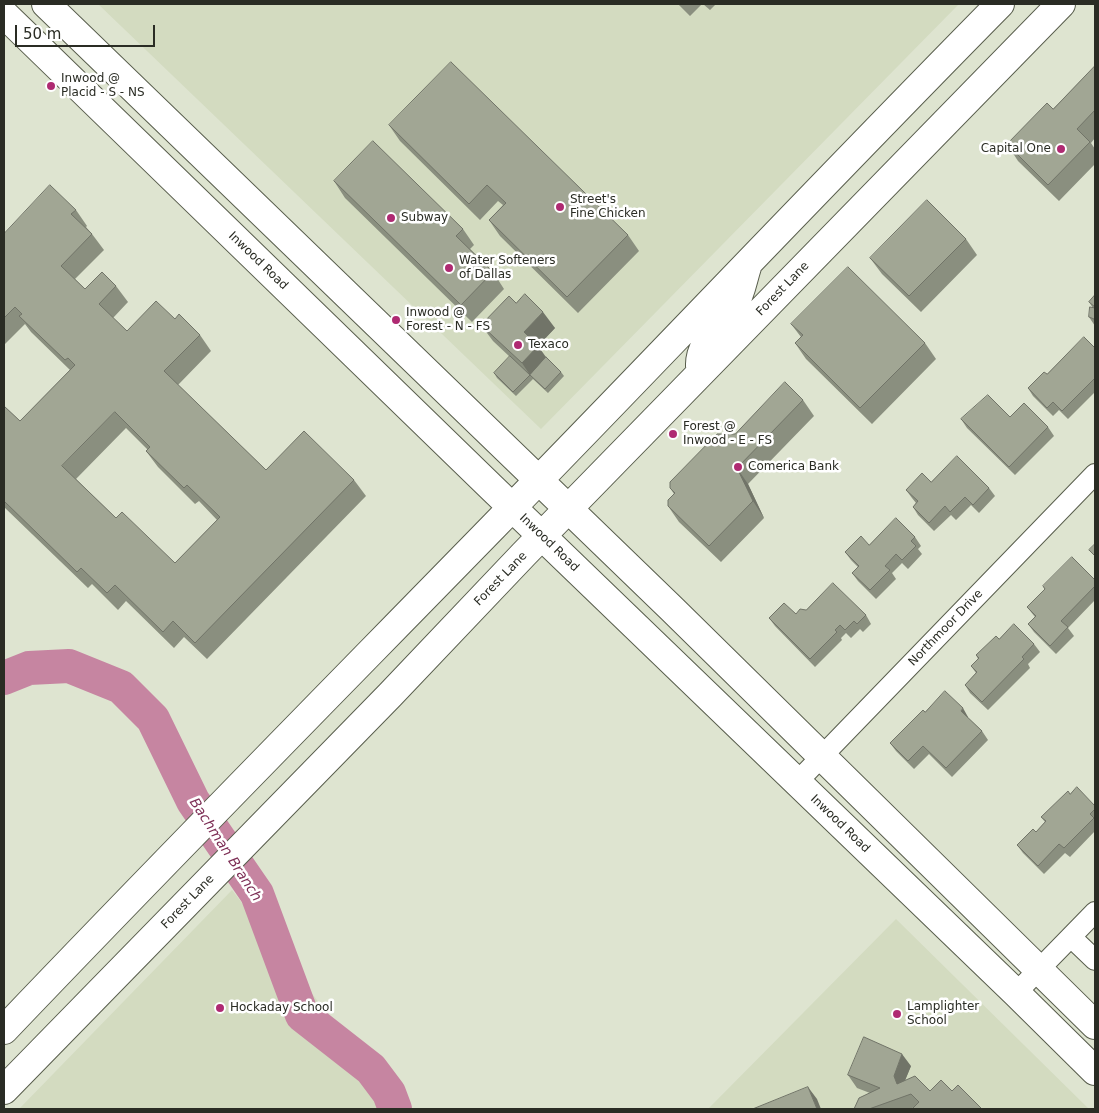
<!DOCTYPE html>
<style>
body{margin:0}
#map{position:relative;width:1099px;height:1113px;overflow:hidden;background:#dee4d0;font-family:"DejaVu Sans",sans-serif}
canvas{display:block}
.frame{position:absolute;inset:0;border:5px solid #2a2c24;pointer-events:none}
.scale{position:absolute;left:15px;top:25px;width:140px;height:22px;box-sizing:border-box;border:2px solid #2a2c24;border-top:0;padding-left:6px;font-size:15px;line-height:18px;white-space:nowrap;color:#2a2c24;-webkit-text-stroke:4px #fff;paint-order:stroke}
</style>
<div id="map">
<canvas width="1099" height="1113"></canvas>
<div class="frame"></div>
<div class="scale">50 m</div>
</div>
<script>
const context = document.querySelector('canvas').getContext('2d');
context.lineJoin = 'round';
function fillPath(path, color) { context.fillStyle = color; context.fill(path, 'evenodd'); }
function strokePath(path, color, width, dash) { context.strokeStyle = color; context.lineWidth = width; context.lineCap = dash ? 'butt' : 'round'; context.setLineDash(dash || []); context.stroke(path); }
function drawText(font, color, halo, rows, align = 'center') {
  context.font = font + ' "DejaVu Sans",sans-serif'; context.lineWidth = 5; context.setLineDash([]); context.textBaseline = 'middle'; context.strokeStyle = halo; context.fillStyle = color; for (const [text, x, y, turn = 0] of rows) {
    context.save(); context.translate(x, y); context.rotate((+turn || 0) * Math.PI / 180); context.textAlign = isNaN(turn) ? turn : align; if (halo) context.strokeText(text, 0, 0); context.fillText(text, 0, 0); context.restore();
  }
}
fillPath(new Path2D(`
 M98,4H959L541,429Z
 M232,890L337,1026L364,1067L383,1109H19Z
 M896,919L1089,1109H708Z`), '#d3dbc0');
strokePath(new Path2D(`
 M4,678L29,668L69,666L121,687L153,719L193,801L257,894L302,1015L371,1069L389,1093L395,1109`), '#c685a1', 34);
const street = new Path2D(`
 M797,782L1095,474
 M1071,937L1095,960
 M1016,993L1095,912`);
const secondary = new Path2D(`
 M46,4L672,609L1095,1025
 M4,14L491,487L1016,993L1095,1071
 M700,366C699,342 723,325 734,305C741,294 743,279 747,267
 M4,1030C166,860 331,693 495,525C664,352 830,176 1000,4
 M4,1090L390,695L524,554L1061,4`);
strokePath(street, '#585d4c', 22);
strokePath(secondary, '#585d4c', 30);
strokePath(street, '#fff', 20);
strokePath(secondary, '#fff', 28);
fillPath(new Path2D(`
 M678,4H702L690,16Z
 M703,4H716L710,10Z
 M1095,66V138L1091,143L1095,149V164L1059,201L1018,161L1007,144L1053,109Z
 M389,125L628,235L639,251L578,313L500,236L489,220L503,205L498,201L480,220L400,141Z
 M334,181L463,229L474,245L470,249L493,272L504,289L472,322L345,198Z
 M76,210L87,226L86,227L92,234L104,250L75,279L85,289L116,286L128,302L113,318L127,331L175,319L200,335L211,351L178,385L266,470L354,480L366,496L207,659L184,637L174,648L126,601L118,610L92,584L88,588L4,507V406L20,421L70,370L31,332L25,324L4,345V234ZM126,428L148,450L146,451L158,467L195,504L199,501L217,520L175,563L116,518L76,479Z
 M966,239L977,255L921,312L882,274L870,258Z
 M1095,295V326L1089,317L1093,308L1089,302Z
 M516,303L555,328L538,346L546,357L561,372L564,376L548,393L533,379L516,396L497,378L494,373L510,357L493,341L481,325Z
 M791,324L925,343L936,359L872,424L806,359L795,343L801,337Z
 M1095,348V392L1068,419L1059,410L1053,416L1033,396L1028,388L1047,374Z
 M803,400L814,416L748,484L764,518L721,562L679,522L668,506L674,494L670,488L735,434Z
 M1010,417L1048,427L1054,436L1015,475L967,428L961,419Z
 M931,482L989,488L995,496L979,513L971,505L956,520L951,515L934,531L918,515L913,507L916,503L912,498L906,490Z
 M915,537L921,546L918,549L922,554L908,569L902,563L892,573L896,579L876,599L858,581L852,573L858,567L851,560L845,552L869,545Z
 M1095,580V600L1068,628L1074,636L1056,654L1034,632L1028,624L1035,617L1027,607L1045,590L1043,586Z
 M796,614L866,615L871,624L863,632L860,629L851,638L846,633L841,638L842,640L815,667L775,626L769,618Z
 M999,639L1034,644L1040,652L1028,664L1030,668L988,710L970,693L965,685L976,673L971,666L978,659L976,655Z
 M925,712L968,717V718L982,731L988,740L952,777L929,754L914,769L896,751L890,743Z
 M1070,794L1095,806V831L1070,857L1065,853L1044,874L1023,853L1017,845L1036,832L1045,822L1041,817Z
 M911,1066L905,1080L930,1091H952L910,1109H854L870,1093L857,1088L848,1075Z`), '#8a8f7f');
fillPath(new Path2D(`
 M543,312L555,328L538,346L549,362L530,375L522,363L524,332Z
 M737,468L748,484L764,518L753,501Z
 M963,708L968,717L967,719L961,711Z
 M902,1054L911,1066L902,1088L906,1096L897,1084L894,1076Z
 M808,1087L817,1099L821,1109H817Z`), '#717468');
const building = new Path2D(`
 M451,62L628,235L567,297L489,220L506,203L487,185L469,204L389,125Z
 M1095,66V110L1077,129L1090,142L1048,185L1007,144L1047,103L1053,109Z
 M373,141L463,229L456,236L493,272L461,305L334,181Z
 M50,185L76,210L71,214L92,234L61,266L85,289L102,272L116,286L99,304L127,331L156,301L175,319L179,314L200,335L164,371L266,470L304,431L354,480L195,643L173,621L163,632L115,585L107,593L81,568L77,572L4,501V406L20,421L75,365L68,358L65,360L19,316L22,314L15,307L4,318V234ZM115,412L150,447L146,451L184,488L187,485L220,517L175,563L122,512L116,518L62,466Z
 M927,200L966,239L909,296L870,258Z
 M848,267L925,343L860,408L795,343L803,335L791,324Z
 M525,294L543,312L524,332L538,346L522,363L481,325L509,296L516,303Z
 M1095,295V307L1089,302Z
 M1090,307L1095,308V321L1094,319L1089,317Z
 M1084,337L1095,348V378L1062,411L1053,402L1047,408L1028,388L1044,372L1047,374Z
 M510,356L530,375L513,392L494,373Z
 M546,357L561,372L545,389L530,375Z
 M785,382L803,400L737,468L753,501L709,546L668,506V500L675,493L670,488V482L717,434H735Z
 M988,395L1010,417L1024,403L1048,427L1009,467L961,419Z
 M957,456L989,488L973,505L965,497L950,512L945,506L929,523L913,507L918,501L906,490L922,473L931,482Z
 M896,518L915,537L911,541L916,546L902,560L896,554L885,566L890,570L870,590L852,573L859,566L845,552L861,536L869,545Z
 M1095,544V556L1089,550Z
 M1072,557L1095,580V586L1061,621L1068,627L1050,646L1028,624L1036,616L1027,607L1045,589L1043,586Z
 M833,583L866,615L857,624L854,621L845,630L840,625L835,630L837,632L810,659L769,618L784,603L796,614L800,609L806,610Z
 M1014,624L1034,644L1022,657L1024,659L982,702L965,685L977,672L971,666L979,658L976,655L996,636L999,639Z
 M945,691L963,708L961,711L982,731L946,768L923,746L908,761L890,743L923,710L925,712Z
 M1077,787L1095,806V809L1090,814L1094,818L1064,848L1059,844L1038,866L1017,845L1033,829L1036,832L1046,821L1041,817L1068,791L1070,794Z
 M864,1037L902,1054L894,1076L897,1084L915,1076L930,1091L941,1080L952,1091L958,1085L982,1109H914L913,1108L919,1102L911,1094L869,1109H854L859,1098L880,1088L848,1075Z
 M808,1087L817,1109H753Z`);
fillPath(building, '#a1a694');
strokePath(building, '#717468', 1);
for (const [x, y, r, color] of [
 [51,86,5,"#af2a72"],
 [1061,149,5,"#af2a72"],
 [560,207,5,"#af2a72"],
 [391,218,5,"#af2a72"],
 [449,268,5,"#af2a72"],
 [396,320,5,"#af2a72"],
 [518,345,5,"#af2a72"],
 [673,434,5,"#af2a72"],
 [738,467,5,"#af2a72"],
 [220,1008,5,"#af2a72"],
 [897,1014,5,"#af2a72"]
]) { const dot = new Path2D(); dot.arc(x, y, r, 0, 2 * Math.PI); context.fillStyle = color; context.fill(dot); strokePath(dot, '#fff', 2); }
drawText('12px', '#2a2c24', '#fff', [
 ["Inwood @",61,79],
 ["Placid - S - NS",61,93],
 ["Capital One",1051,149,"right"],
 ["Street's",570,200],
 ["Fine Chicken",570,214],
 ["Subway",401,218],
 ["Water Softeners",459,261],
 ["of Dallas",459,275],
 ["Inwood @",406,313],
 ["Forest - N - FS",406,327],
 ["Texaco",528,345],
 ["Forest @",683,427],
 ["Inwood - E - FS",683,441],
 ["Comerica Bank",748,467],
 ["Lamplighter",907,1007],
 ["School",907,1021],
 ["Hockaday School",230,1008]
], 'left');
drawText('12px', '#2a2c24', '#fff', [
 ["Inwood Road",258,261,44],
 ["Forest Lane",783,289,-46],
 ["Inwood Road",549,543,44],
 ["Forest Lane",501,579,-46],
 ["Northmoor Drive",946,628,-46],
 ["Inwood Road",840,824,44],
 ["Forest Lane",188,902,-46]
]);
drawText('italic 14px', '#7d2e55', '#fff', [
 ["Bachman Branch",225,850,57]
]);
</script>
